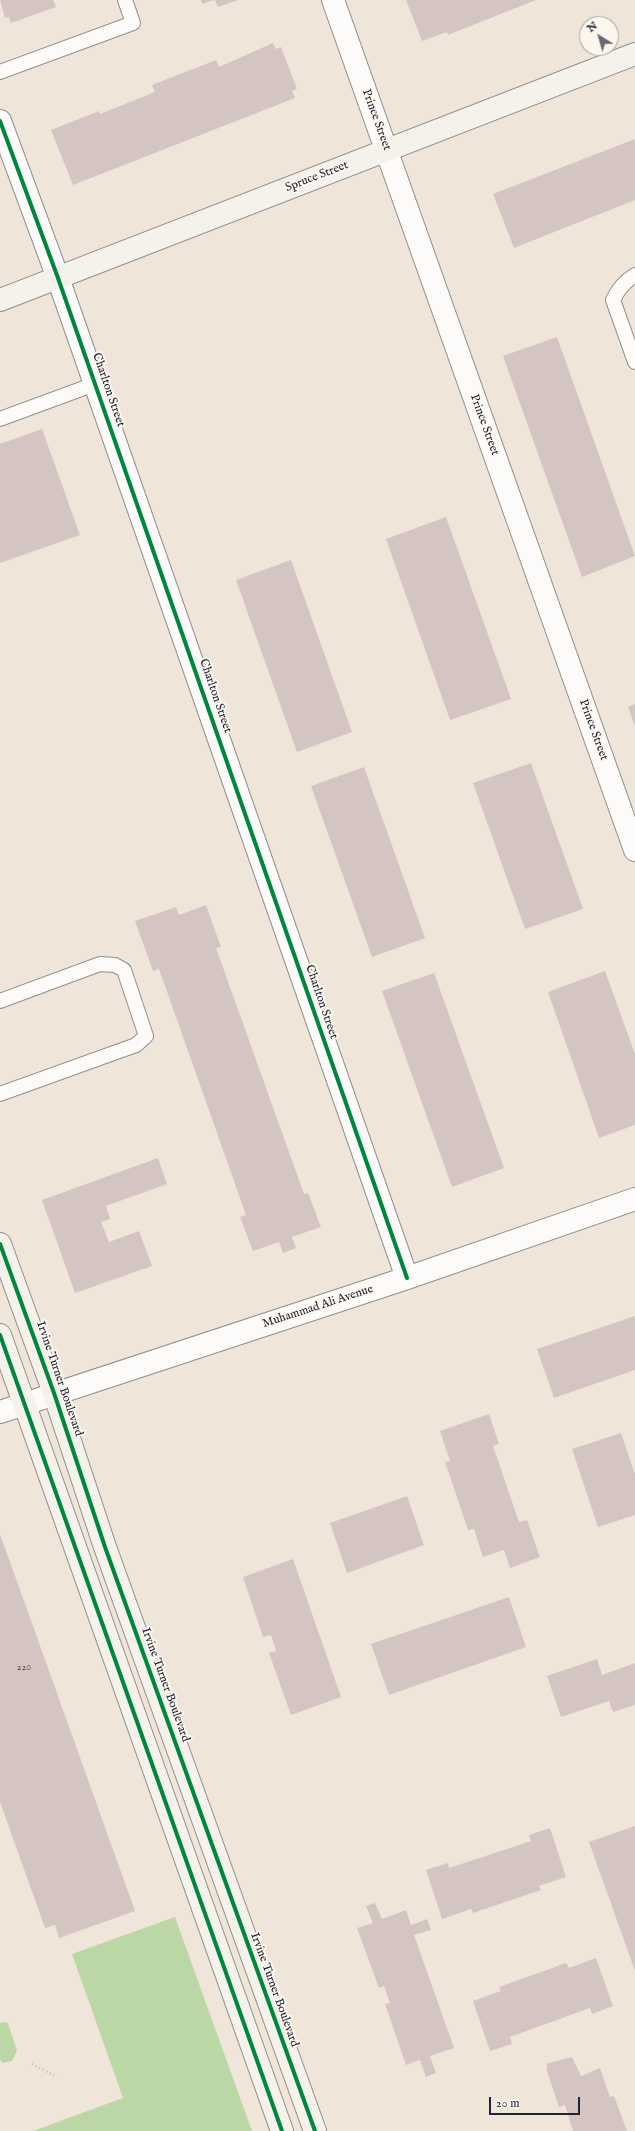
<!DOCTYPE html>
<style>
body{margin:0}
#map{position:relative;width:635px;height:2131px;overflow:hidden;background:#efe6d9;font-family:"IM FELL English",serif}
canvas{display:block}
.north{position:absolute;left:579px;top:16px;width:40px;height:40px;box-sizing:border-box;background:#fbf7ec;border:1px solid #a4a2a5;border-radius:50%;rotate:323deg;font-size:11px;font-weight:700;line-height:16px;text-align:center;color:#22223b}
.north::after{content:'';display:block;margin:auto;width:14px;height:18px;background:#6a6772;clip-path:polygon(50% 0,100% 100%,50% 72%,0 100%)}
.scale{position:absolute;left:489px;top:2097px;width:91px;height:18px;box-sizing:border-box;border:2px solid #22223b;border-top:0;padding-left:5px;font-size:12px;line-height:14px;white-space:nowrap;color:#22223b;-webkit-text-stroke:3px #fbf7ec;paint-order:stroke}
</style>
<div id="map">
<canvas width="635" height="2131"></canvas>
<div class="north">N</div>
<div class="scale">20 m</div>
</div>
<script>
const context = document.querySelector('canvas').getContext('2d');
context.lineJoin = 'round';
function fillPath(path, color) { context.fillStyle = color; context.fill(path, 'evenodd'); }
function strokePath(path, color, width, dash) { context.strokeStyle = color; context.lineWidth = width; context.lineCap = dash ? 'butt' : 'round'; context.setLineDash(dash || []); context.stroke(path); }
function drawText(font, color, halo, rows, align = 'center') {
  context.font = font + ' "IM FELL English",serif'; context.lineWidth = 4; context.setLineDash([]); context.textBaseline = 'middle'; context.strokeStyle = halo; context.fillStyle = color; for (const [text, x, y, turn = 0] of rows) {
    context.save(); context.translate(x, y); context.rotate((+turn || 0) * Math.PI / 180); context.textAlign = isNaN(turn) ? turn : align; if (halo) context.strokeText(text, 0, 0); context.fillText(text, 0, 0); context.restore();
  }
}
fillPath(new Path2D(`
 M175,1917L252,2131H33L123,2098L72,1954Z
 M3,2022L8,2023L17,2051L12,2061L2,2063L0,2059V2023Z`), '#bcd7a6');
fillPath(new Path2D(`
 M0,0H53L56,7L11,23L9,17L5,18Z
 M201,0H214L202,4Z
 M215,0H238L218,7Z
 M406,0H536L448,35L447,32L422,41Z
 M273,43L276,49L281,47L297,89L292,91L295,98L73,185L51,130L99,111L100,114L155,92L152,85L216,60L219,67Z
 M635,139V200L514,248L493,194Z
 M557,337L635,556L582,577L503,356Z
 M42,429L80,535L0,563V444Z
 M446,517L511,699L450,720L386,539Z
 M291,560L352,732L297,752L236,580Z
 M635,704V727L628,707Z
 M531,763L583,909L525,929L473,783Z
 M364,767L425,938L372,957L311,786Z
 M206,905L221,947L216,948L304,1194L308,1193L321,1227L292,1237L296,1248L283,1253L279,1242L253,1251L240,1217L246,1215L159,969L153,971L135,921L176,907L179,915Z
 M605,971L635,1054V1125L599,1138L548,992Z
 M434,973L504,1168L452,1187L382,991Z
 M158,1158L167,1184L106,1206L110,1219L101,1222L109,1242L139,1231L152,1266L75,1293L42,1200Z
 M635,1316V1370L554,1398L537,1349Z
 M489,1414L499,1444L493,1446L519,1522L527,1520L540,1557L510,1568L504,1550L483,1557L474,1529L468,1530L445,1462L450,1461L440,1431Z
 M621,1433L635,1474V1515L598,1527L572,1449Z
 M407,1496L424,1545L347,1573L330,1523Z
 M0,1534L135,1911L59,1938L55,1925L45,1928L0,1802Z
 M293,1559L341,1697L291,1715L269,1653L276,1651L271,1635L263,1637L243,1577Z
 M509,1597L526,1647L389,1695L371,1644Z
 M597,1659L602,1675L635,1663V1705L613,1712L609,1701L561,1717L547,1676Z
 M635,1826V1971L589,1842Z
 M550,1828L566,1877L539,1886L541,1890L473,1913L471,1909L442,1919L426,1870L448,1863L449,1868L531,1841L529,1835Z
 M375,1903L382,1919L406,1910L411,1925L427,1919L431,1930L414,1935L454,2048L430,2056L436,2073L426,2077L420,2060L406,2065L385,2004L390,2003L384,1986L379,1988L357,1928L373,1923L366,1906Z
 M596,1958L613,2006L592,2014L590,2008L510,2037L512,2044L490,2051L473,2001L501,1991L499,1987L566,1963L569,1968Z
 M572,2057L581,2076L600,2068L610,2097L614,2096L627,2131H573L565,2105L559,2107L546,2068L548,2067L546,2064Z`), '#d4c5c3');
const service = new Path2D(`
 M0,72L133,23L125,0
 M635,275C625,281 618,289 613,300L635,362
 M0,419L95,384
 M0,1001L100,964L115,965L124,970L146,1036L136,1045L0,1094`);
const minor = new Path2D(`
 M333,0L635,850
 M0,121L58,278L407,1278
 M0,1412L407,1278L635,1199`);
const secondary = new Path2D(`
 M0,300L635,54
 M0,1244L54,1393L105,1547L315,2131
 M0,1335L282,2131`);
strokePath(service, '#938e8b', 16);
strokePath(minor, '#938e8b', 24);
strokePath(secondary, '#938e8b', 24);
strokePath(new Path2D(`
 M32,2064L57,2077`), '#bebcbd', 2.5, [1, 3]);
strokePath(service, '#fdfbf9', 14);
strokePath(minor, '#fdfbf9', 22);
strokePath(secondary, '#f5f1eb', 22);
strokePath(new Path2D(`
 M0,121L58,278L407,1278
 M0,1244L54,1393L105,1547L315,2131
 M0,1335L282,2131`), '#00873e', 4);
drawText('10px', '#4e4b5d', null, [
 ["220",24,1668]
]);
drawText('12px', '#22223b', '#fbf7ec', [
 ["Prince Street",376,120,70],
 ["Spruce Street",317,177,-21],
 ["Charlton Street",108,390,71],
 ["Prince Street",484,425,70],
 ["Charlton Street",215,696,71],
 ["Prince Street",593,730,70],
 ["Charlton Street",321,1002,71],
 ["Muhammad Ali Avenue",318,1307,-18],
 ["Irvine Turner Boulevard",59,1379,71],
 ["Irvine Turner Boulevard",165,1685,70],
 ["Irvine Turner Boulevard",274,1990,70]
]);
</script>
